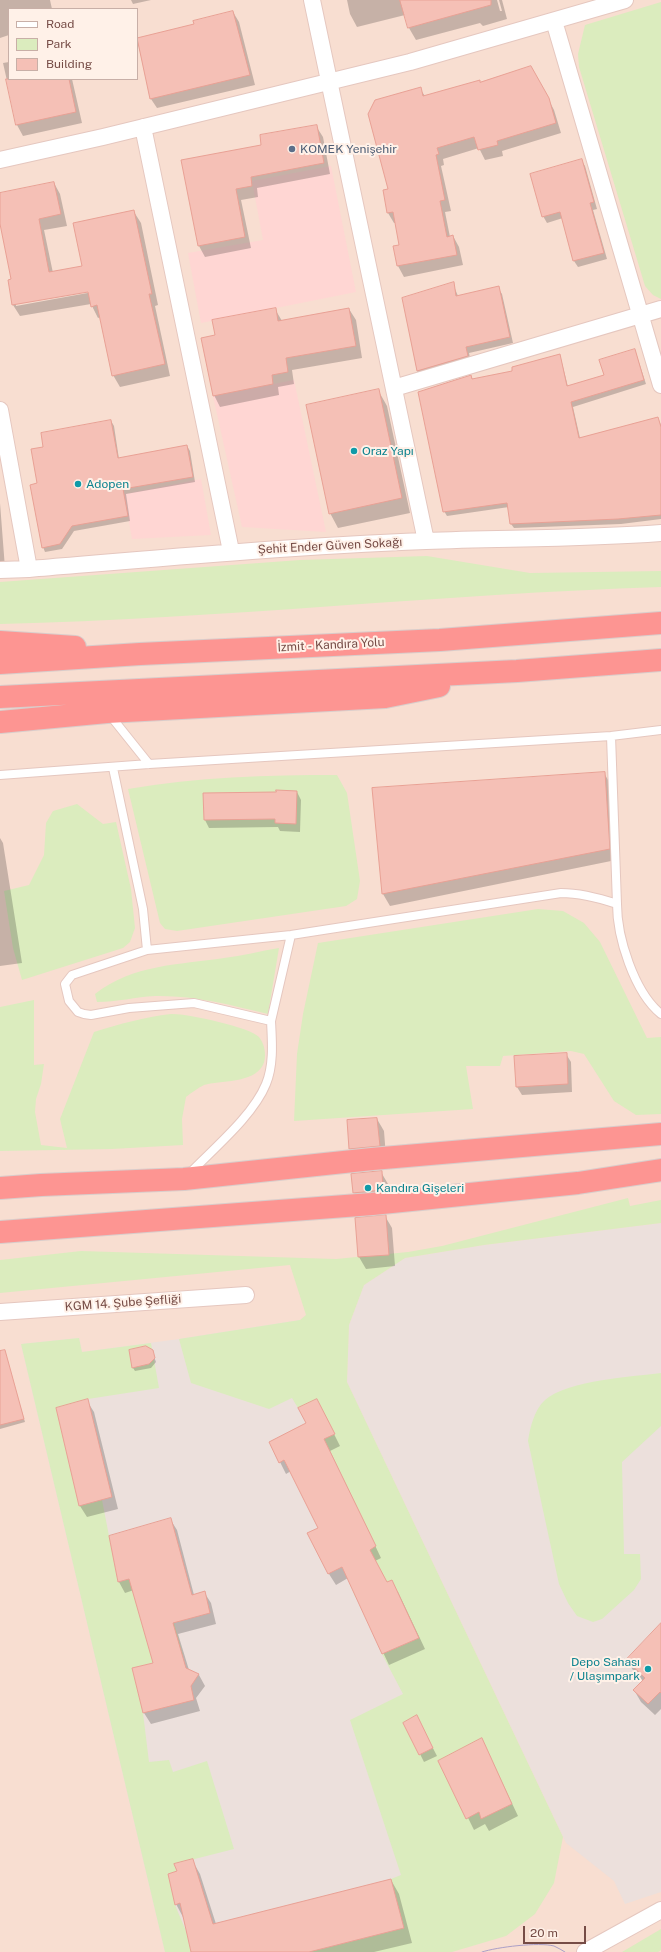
<!DOCTYPE html>
<meta charset="utf-8">
<style>
body{margin:0}
#map{position:relative;width:661px;height:1952px;overflow:hidden;background:#feebe0;font-family:"Public Sans",sans-serif}
canvas{display:block}
.legend{position:absolute;left:8px;top:8px;width:130px;height:72px;box-sizing:border-box;background:#fff1e8;border:1px solid #c8afa7;margin:0;padding:5px 7px;list-style:none;font-size:12px;color:#764c46}
.legend li{display:flex;align-items:center;gap:8px;height:20px}
.legend b{width:20px;border:1px solid #c8afa7}
.scale{position:absolute;left:523px;top:1926px;width:63px;height:18px;box-sizing:border-box;border:2px solid #764c46;border-top:0;padding-left:5px;font-size:12px;line-height:14px;white-space:nowrap;color:#764c46;-webkit-text-stroke:3px #fff1e8;paint-order:stroke}
</style>
<div id="map">
<canvas width="661" height="1952"></canvas>
<ul class="legend">
<li><b style="height:5px;background:#fff"></b>Road</li>
<li><b style="height:11px;background:#dbecbe"></b>Park</li>
<li><b style="height:11px;background:#f5c0b6"></b>Building</li>
</ul>
<div class="scale">20 m</div>
</div>
<script>
const context = document.querySelector('canvas').getContext('2d');
context.lineJoin = 'round';
function fillPath(path, color) { context.fillStyle = color; context.fill(path, 'evenodd'); }
function strokePath(path, color, width, dash) { context.strokeStyle = color; context.lineWidth = width; context.lineCap = dash ? 'butt' : 'round'; context.setLineDash(dash || []); context.stroke(path); }
function drawText(font, color, halo, rows, align = 'center') {
  context.font = font + ' "Public Sans",sans-serif'; context.lineWidth = 4; context.setLineDash([]); context.textBaseline = 'middle'; context.strokeStyle = halo; context.fillStyle = color; for (const [text, x, y, turn = 0] of rows) {
    context.save(); context.translate(x, y); context.rotate((+turn || 0) * Math.PI / 180); context.textAlign = isNaN(turn) ? turn : align; if (halo) context.strokeText(text, 0, 0); context.fillText(text, 0, 0); context.restore();
  }
}
fillPath(new Path2D(`
 M0,0H661V1952H0ZM9,9H137V79H9Z`), '#f8ded1');
fillPath(new Path2D(`
 M331,166L356,292L201,323L188,253L263,240L252,181Z
 M294,380L326,532L242,527L213,396Z
 M201,479L211,535L132,539L124,494Z`), '#ffd6d3');
fillPath(new Path2D(`
 M661,1223V1892L625,1904L614,1881L566,1843L347,1382L349,1325L364,1285L405,1258L484,1245Z
 M300,1320L533,1801L434,1952H165L21,1344L79,1338L82,1352L179,1339Z`), '#ece0dc');
fillPath(new Path2D(`
 M661,2V299L653,295L645,286L579,67L578,54L585,25Z
 M427,556L530,573L661,571V587C440,594 221,619 0,624V582L300,560Z
 M337,775L347,793L360,881L357,899L346,906L177,931L165,929L160,923L128,789C197,777 267,775 337,775Z
 M77,804L103,824L116,822L131,889L135,928L130,942L123,948L22,980L13,948L4,891L29,885L44,855L46,823L53,811Z
 M538,909L563,911L584,923L600,942L647,1038L661,1037V1114L636,1115L614,1101L584,1054L571,1051L503,1056L500,1066H466L473,1109L294,1121L297,1054L303,1014L318,943Z
 M279,948L268,1014C231,1005 193,995 155,996C136,997 117,1002 97,1002L95,994C133,964 179,965 224,958C242,956 260,951 279,948Z
 M34,1000V1065L44,1064L41,1084L36,1099L35,1112L41,1145L67,1148L60,1119L94,1032C120,1024 144,1017 171,1014C185,1013 250,1027 259,1037C265,1044 267,1057 263,1065C253,1084 220,1080 204,1085C198,1088 191,1093 186,1097L182,1119L183,1145L112,1149L0,1151V1007Z
 M628,1198L630,1206L661,1200V1223L484,1245L405,1258L364,1285L349,1325L347,1382L563,1837L554,1883L535,1914L506,1936L452,1952H309L404,1928L391,1879L401,1875L350,1720L403,1694L382,1654L419,1638L392,1580L355,1597L351,1585L370,1550L358,1510L324,1439L334,1434L298,1408L292,1398L269,1409L191,1383L179,1339L300,1320L306,1315L290,1265L0,1293V1260L81,1251L336,1259L408,1252L442,1246Z
 M79,1338L82,1352L151,1343L159,1388L88,1399L57,1409L79,1506L102,1500L118,1582L160,1572L183,1655L132,1668L143,1713L149,1762L169,1760L173,1772L207,1761L234,1849L175,1864L177,1871L168,1874L175,1905L186,1931L191,1952H165L21,1344Z
 M661,1373V1426L622,1462L624,1554H640L641,1579L634,1590L602,1619L593,1622L577,1616L568,1603L559,1584L528,1441C530,1428 534,1410 545,1400C568,1380 631,1377 661,1373Z
 M661,1929V1950L658,1952H622Z`), '#dbecbe');
fillPath(new Path2D(`
 M0,0H50L52,9H9V35L0,38Z
 M131,0H151L133,4Z
 M347,0H497L500,11H502L499,0H502L507,19L483,26L480,23L416,40L409,28L405,15L357,27L350,14Z
 M233,12L239,22L255,85L157,108L151,99L137,39L195,25Z
 M9,62V79H72L82,123L23,136L17,125L3,63Z
 M537,78L554,110L561,133L502,151L503,156L485,160L479,148L443,159L444,165L441,166L451,211L445,212L450,237L453,236L459,247L463,265L404,277L398,266L394,247L401,246L396,223H394L388,213L390,190L420,89L425,96L480,83Z
 M316,126L323,137L330,174L257,188L258,197L241,200L251,248L205,257L199,246L263,145Z
 M581,160L585,166L597,209L593,210L607,259L578,267L574,261L563,218L547,223L543,216Z
 M54,183L60,194L67,226L44,230L53,273L83,267L134,212L141,223L158,305L155,306L170,376L120,387L113,375L101,317L98,318L91,304L20,316L13,305L9,281L12,280L0,222V194ZM92,290L93,292L16,306V304Z
 M453,284L458,296L498,288L502,294L513,343L469,353L471,363L421,377L417,371L403,299Z
 M275,309L282,321L349,309L356,320L362,358L292,370L294,384L278,387L279,395L220,407L214,395L216,336Z
 M635,350L646,384L573,407L580,438L658,418L661,425V519L621,524L514,528L511,524L509,507L447,516L444,511L471,376L473,380L514,371L560,355L568,387L605,376Z
 M378,390L387,406L410,513L338,528L330,513Z
 M111,421L114,426L119,459L187,446L190,451L195,482L126,494L130,521L74,531L62,549L45,552L43,547L38,484L44,448Z
 M0,503L5,568H0Z
 M604,773L611,785L616,860L390,906L383,894L373,789Z
 M297,792L301,800L300,832L280,831L278,827L209,828L205,820L204,794Z
 M0,838L3,843L22,963L0,966Z
 M566,1054L571,1062L572,1092L522,1095L517,1087Z
 M377,1119L384,1131L386,1157L357,1160L350,1149Z
 M381,1172L388,1184L390,1202L360,1204L354,1193Z
 M385,1216L392,1228L395,1266L366,1269L359,1257L356,1219Z
 M152,1351L156,1362L151,1368L135,1371L133,1368Z
 M12,1378L25,1422L0,1429V1381Z
 M87,1401L94,1412L118,1509L87,1517L80,1506Z
 M323,1412L340,1446L330,1451L381,1558L375,1561L387,1584L398,1592L425,1649L389,1665L348,1578L336,1585L329,1574L309,1534L319,1529L291,1471L286,1474L270,1442L307,1424Z
 M170,1519L177,1530L194,1595L204,1592L211,1603L216,1624L178,1634L189,1670L199,1675L205,1686L196,1698L200,1711L151,1724L144,1713L154,1664L134,1590L125,1593L119,1582Z
 M661,1625V1709L655,1715L641,1702L634,1690L643,1681L634,1672L627,1660Z
 M421,1725L437,1756L424,1762L420,1754Z
 M482,1740L518,1816L489,1831L485,1824L474,1830L440,1761Z
 M192,1860L200,1874L216,1924L391,1880L399,1894L412,1943L374,1952H192L184,1919L176,1904L178,1872Z`), '#0003');
const building = new Path2D(`
 M400,0H491V5L408,28Z
 M233,11L250,75L150,99L137,38L194,24L193,21Z
 M531,66L549,98L556,123L497,141L498,145L478,150L474,137L437,148L439,154L436,155L445,200L440,201L447,237L453,235L457,255L397,266L393,246L399,245L393,212L387,213L383,190L388,189L368,114L375,100L421,87L423,96L480,80V82Z
 M6,79H69L76,112L16,125Z
 M317,125L324,163L251,177L252,186L236,189L245,237L198,246L181,160L261,145L260,135Z
 M582,159L594,202L590,203L604,253L573,261L560,212L542,217L530,174Z
 M54,182L61,214L39,219L49,272L82,266L73,223L134,210L152,294H149L165,364L112,376L97,305L91,307L88,292L12,305L8,280L11,279L0,224V193Z
 M454,282L456,296L499,286L510,337L466,347L468,356L417,371L402,298Z
 M276,308L278,321L349,308L356,346L286,358L288,372L272,375L273,384L213,396L201,338L215,335L212,320Z
 M635,349L644,380L571,402L579,438L658,417L661,427V515L618,519L510,524L507,503L443,512L418,392L471,375L472,379L512,371V367L560,354L567,386L604,375L599,360Z
 M379,389L402,498L329,514L306,405Z
 M111,420L118,458L187,445L193,477L123,489L128,516L72,526L60,544L42,548L30,485L37,483L31,449L43,447L41,433Z
 M605,772L610,849L382,894L372,788Z
 M276,790L297,791L296,824L275,823V819L204,820L203,793L276,792Z
 M567,1053L568,1084L516,1087L514,1056Z
 M377,1118L380,1146L349,1149L347,1120Z
 M382,1171L383,1190L353,1193L351,1174Z
 M386,1215L389,1255L358,1257L355,1218Z
 M146,1346L153,1350L155,1358L149,1364L132,1368L129,1350Z
 M5,1350L24,1419L0,1425V1351Z
 M88,1399L112,1497L79,1506L56,1408Z
 M317,1399L335,1434L324,1439L376,1546L370,1550L387,1582L392,1580L419,1638L382,1654L342,1567L328,1574L307,1533L318,1528L284,1460L279,1463L269,1442L306,1423L298,1408Z
 M171,1518L192,1595L205,1591L210,1613L173,1623L186,1668L199,1674L191,1686L194,1700L143,1713L132,1668L153,1663L129,1579L118,1582L109,1536Z
 M661,1623V1693L660,1692L648,1704L633,1690L645,1678L626,1660Z
 M417,1715L433,1748L419,1755L403,1723Z
 M482,1738L512,1804L481,1819L479,1812L466,1819L438,1761Z
 M193,1859L213,1924L391,1879L404,1928L309,1952H191L180,1903L175,1905L168,1874L177,1871L174,1864Z`);
fillPath(building, '#f5c0b6');
strokePath(building, '#e9a195', 1);
const lane = new Path2D(`
 M109,714L149,764
 M611,736L617,904
 M113,768L143,909L147,950L72,975L65,984L69,1001L78,1012L84,1014L91,1015L129,1008L194,1003L271,1021C272,1041 274,1065 266,1084C253,1116 213,1149 189,1174
 M0,775L149,764L611,736L661,730
 M147,950L291,935L561,893C580,893 599,898 617,904C617,937 634,992 661,1014
 M271,1021L291,935`);
const street = new Path2D(`
 M312,0L426,541
 M554,21L661,385
 M143,127L231,551
 M0,160L103,137L410,62L625,0
 M394,388L661,309
 M0,410L29,569
 M0,570L29,569C161,558 293,546 426,541C504,538 583,539 661,533
 M0,1312L246,1295
 M585,1952L661,1910`);
const highway = new Path2D(`
 M0,642L75,647
 M0,663L140,654L440,640L661,623
 M0,697L517,671L661,660
 M0,722L107,712L385,697L439,686
 M0,1188L41,1185L184,1179L372,1159L661,1134
 M0,1232L372,1204L578,1183L661,1170`);
strokePath(lane, '#e5c7bf', 10);
strokePath(street, '#e5c7bf', 18);
strokePath(highway, '#d9cdcb', 24);
strokePath(lane, '#fff', 8);
strokePath(street, '#fff', 16);
strokePath(highway, '#fd9592', 22);
strokePath(new Path2D(`
 M482,1952C497,1947 539,1942 554,1946C558,1948 562,1950 565,1952`), '#ab9fc7', 1);
for (const [x, y, r, color] of [
 [292,149,4,"#5c6f8a"],
 [354,451,4,"#0f9aa8"],
 [78,484,4,"#0f9aa8"],
 [368,1188,4,"#0f9aa8"],
 [648,1669,4,"#0f9aa8"]
]) { const dot = new Path2D(); dot.arc(x, y, r, 0, 2 * Math.PI); context.fillStyle = color; context.fill(dot); strokePath(dot, '#fff1e8', 1.5); }
drawText('12px', '#4e5e75', '#fff1e8', [
 ["KOMEK Yenişehir",300,149]
], 'left');
drawText('12px', '#0d838f', '#fff1e8', [
 ["Oraz Yapı",362,451],
 ["Adopen",86,484],
 ["Kandıra Gişeleri",376,1188],
 ["Depo Sahası",640,1662,"right"],
 ["/ Ulaşımpark",640,1676,"right"]
], 'left');
drawText('12px', '#764c46', '#fff1e8', [
 ["Şehit Ender Güven Sokağı",330,546,-3],
 ["İzmit - Kandıra Yolu",331,645,-3],
 ["KGM 14. Şube Şefliği",123,1303,-4]
]);
</script>
